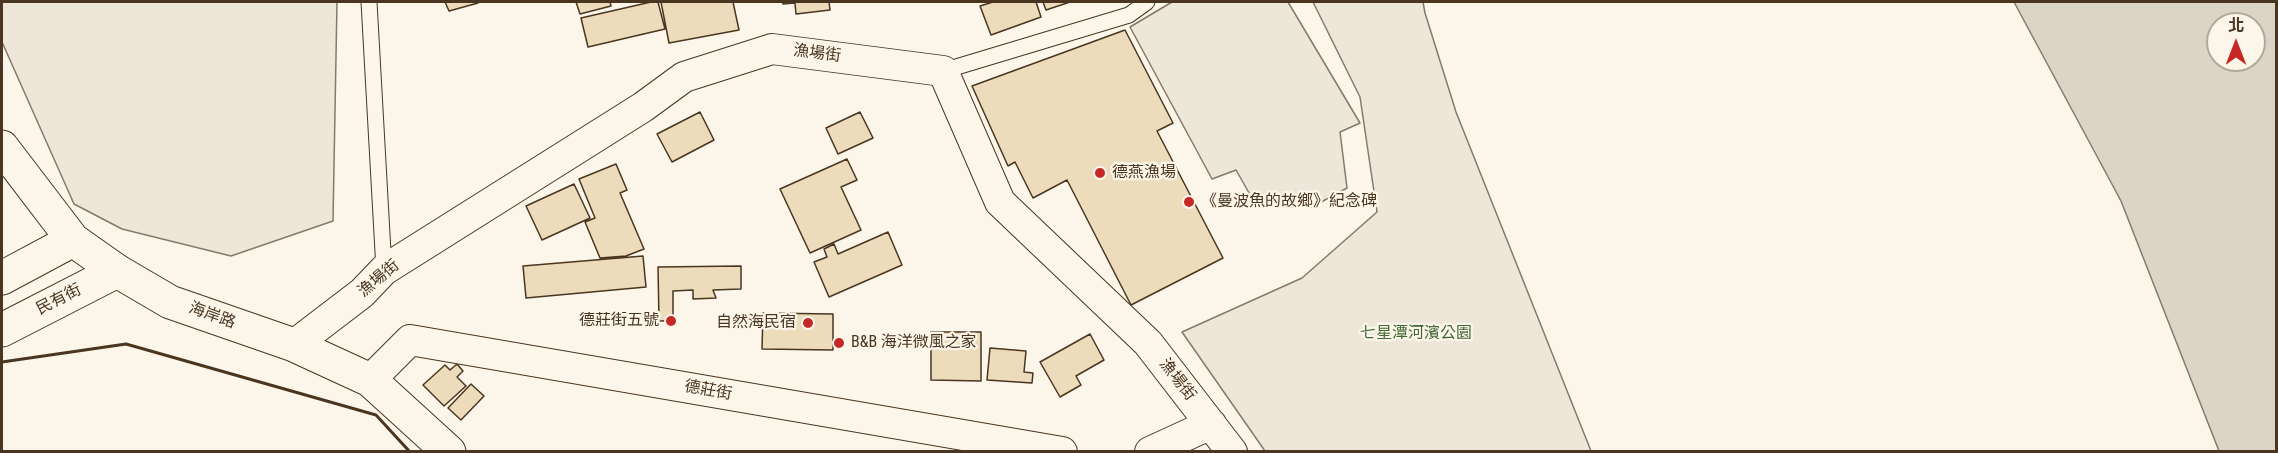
<!DOCTYPE html>
<meta charset="utf-8">
<style>
body{margin:0}
#map{position:relative;width:2278px;height:453px;overflow:hidden;background:#fbf6e9;font-family:"Roboto Condensed","Noto Sans TC",sans-serif}
canvas{display:block}
.frame{position:absolute;inset:0;border:3px solid #4a3520;pointer-events:none}
.north{position:absolute;left:2206px;top:12px;width:60px;height:60px;box-sizing:border-box;background:#fbf6e9;border:2px solid #b4a999;border-radius:50%;rotate:0deg;font-size:16px;font-weight:700;line-height:24px;text-align:center;color:#4a3520}
.north::after{content:'';display:block;margin:auto;width:21px;height:27px;background:#c62828;clip-path:polygon(50% 0,100% 100%,50% 72%,0 100%)}
</style>
<div id="map">
<canvas width="2278" height="453"></canvas>
<div class="frame"></div>
<div class="north">北</div>
</div>
<script>
const context = document.querySelector('canvas').getContext('2d');
context.lineJoin = 'round';
function fillPath(path, color) { context.fillStyle = color; context.fill(path, 'evenodd'); }
function strokePath(path, color, width, dash) { context.strokeStyle = color; context.lineWidth = width; context.lineCap = dash ? 'butt' : 'round'; context.setLineDash(dash || []); context.stroke(path); }
function drawText(font, color, halo, rows, align = 'center') {
  context.font = font + ' "Roboto Condensed","Noto Sans TC",sans-serif'; context.lineWidth = 4.5; context.setLineDash([]); context.textBaseline = 'middle'; context.strokeStyle = halo; context.fillStyle = color; for (const [text, x, y, turn = 0] of rows) {
    context.save(); context.translate(x, y); context.rotate((+turn || 0) * Math.PI / 180); context.textAlign = isNaN(turn) ? turn : align; if (halo) context.strokeText(text, 0, 0); context.fillText(text, 0, 0); context.restore();
  }
}
const green = new Path2D(`
 M2,2H337L333,221L231,256L122,229L74,204L2,42Z
 M1313,2H1423L1425,13L1456,112L1591,451H1265L1182,332L1302,278L1377,212L1360,97Z`);
fillPath(green, '#ede6d9');
strokePath(green, '#887966', 1.5);
const parking = new Path2D(`
 M1172,2H1288L1360,123L1340,132L1347,188L1312,207H1257L1236,170L1212,179L1130,27Z`);
fillPath(parking, '#ede7d9');
strokePath(parking, '#887966', 1.5);
const water = new Path2D(`
 M2014,2H2276V451H2219L2121,201ZM2218,24H2254V60H2218Z`);
fillPath(water, '#dcd4c6');
strokePath(water, '#887966', 1.5);
const building = new Path2D(`
 M445,2H478V3L449,11Z
 M576,2H610L611,6L580,14Z
 M651,2H658L665,29L588,47L581,18Z
 M661,2H733L739,30L669,43Z
 M782,2H829L830,10L796,14L795,3L783,4Z
 M993,2H1036L1041,17L991,35L980,6Z
 M1043,2H1070L1046,10Z
 M1125,30L1173,123L1157,131L1223,258L1131,305L1067,180L1033,198L1015,162L1008,166L972,86Z
 M700,112L714,140L672,162L657,134Z
 M860,112L873,138L838,154L826,128Z
 M847,159L857,180L841,187L861,230L810,253L780,189Z
 M616,164L627,190L620,193L644,249L626,256L600,258L585,222L595,218L579,179Z
 M574,184L590,218L542,240L526,206Z
 M888,232L902,265L829,297L814,262L827,257L824,249L834,244L838,254Z
 M643,256L646,287L526,298L523,266Z
 M741,266V289L713,290L716,298L693,299V290L673,291V321H659L658,267Z
 M763,313L833,314V350L762,349Z
 M931,332H981V381L931,380Z
 M1090,334L1104,360L1076,376L1081,385L1060,397L1040,362Z
 M990,348L1026,351L1024,372L1033,373L1032,383L987,380Z
 M457,364L463,371L457,377L466,386L444,406L423,385L445,365L450,370Z
 M471,384L484,396L461,420L448,408Z`);
fillPath(building, '#ecdcbc');
strokePath(building, '#4a3520', 1.5);
const service = new Path2D(`
 M369,2L384,270
 M943,71L1129,15L1147,2`);
const minor = new Path2D(`
 M294,345L362,293L384,270L643,107L684,77L772,49L943,71L1000,202L1148,343L1232,452
 M370,380L410,340L1062,452
 M1150,452L1211,424`);
const tertiary = new Path2D(`
 M2,278L73,240
 M2,330L117,271`);
const secondary = new Path2D(`
 M2,147L73,240L117,271L170,302L294,345L370,380L449,452`);
strokePath(service, '#4a3520', 17);
strokePath(minor, '#4a3520', 32);
strokePath(tertiary, '#4a3520', 35);
strokePath(secondary, '#4a3520', 35);
strokePath(service, '#fbf6e9', 15);
strokePath(minor, '#fbf6e9', 30);
strokePath(tertiary, '#fbf6e9', 33);
strokePath(secondary, '#fbf6e9', 33);
strokePath(new Path2D(`
 M2,362L126,344L376,415L410,452`), '#4a3520', 3);
for (const [x, y, r, color] of [
 [1100,173,6,"#c62828"],
 [1189,202,6,"#c62828"],
 [671,321,6,"#c62828"],
 [808,323,6,"#c62828"],
 [839,343,6,"#c62828"]
]) { const dot = new Path2D(); dot.arc(x, y, r, 0, 2 * Math.PI); context.fillStyle = color; context.fill(dot); strokePath(dot, '#fbf6e9', 2); }
drawText('16px', '#4a3520', '#fbf6e9', [
 ["漁場街",817,54,7],
 ["漁場街",379,279,-40],
 ["民有街",59,300,-27],
 ["海岸路",212,316,20],
 ["漁場街",1177,380,52],
 ["德莊街",708,391,10]
]);
drawText('16px', '#4a3520', '#fbf6e9', [
 ["德燕漁場",1112,173],
 ["《曼波魚的故鄉》紀念碑",1201,202],
 ["德莊街五號",659,321,"right"],
 ["自然海民宿",796,323,"right"],
 ["B&B 海洋微風之家",851,343]
], 'left');
drawText('16px', '#436837', '#fbf6e9', [
 ["七星潭河濱公園",1416,334]
]);
</script>
